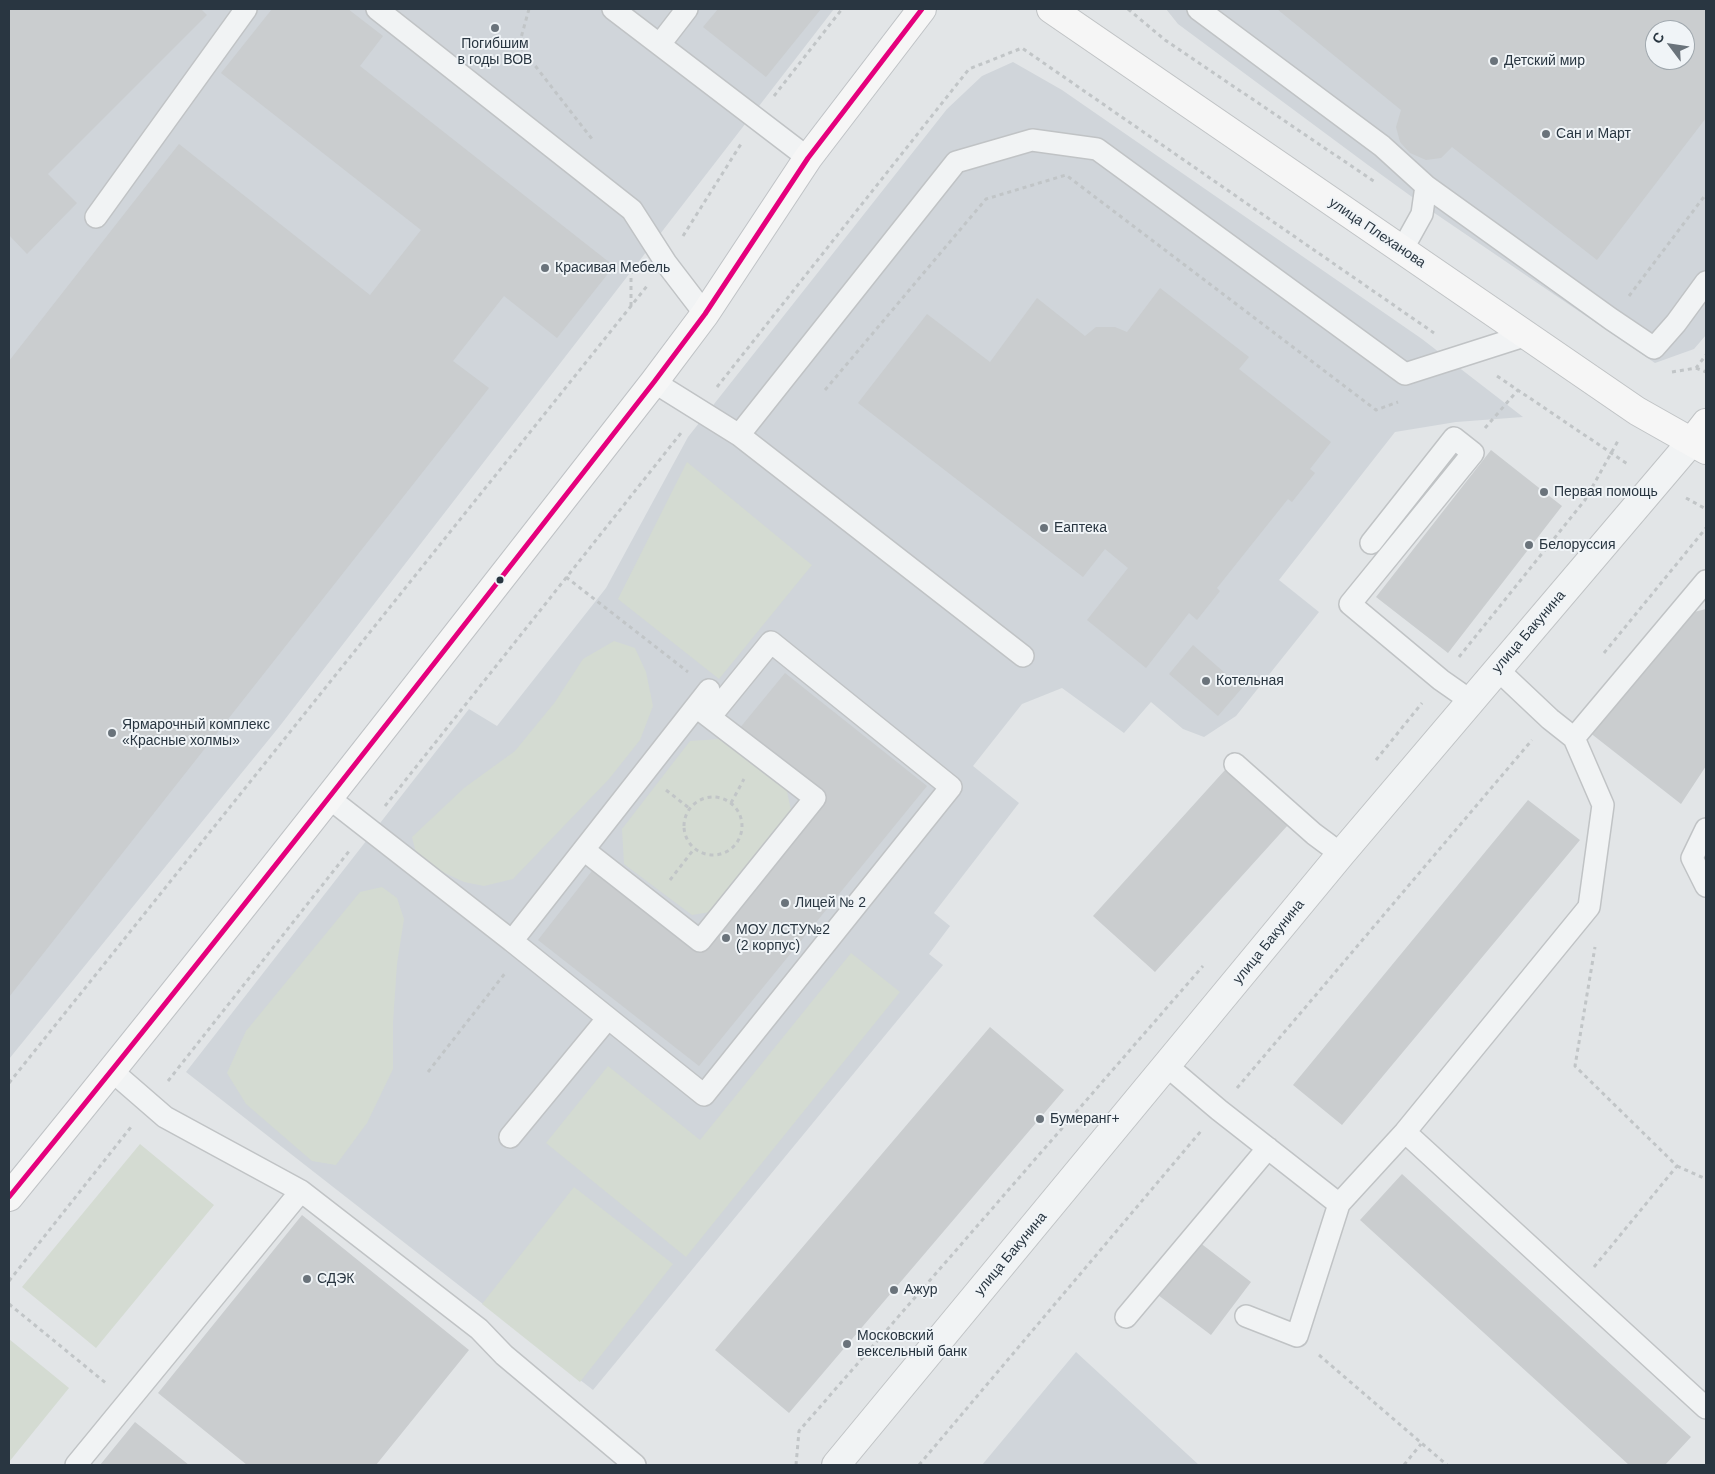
<!DOCTYPE html>
<meta charset="utf-8">
<style>
body{margin:0}
#map{position:relative;width:1715px;height:1474px;overflow:hidden;background:#e2e5e7;font-family:Arial,sans-serif}
canvas{display:block}
.frame{position:absolute;inset:0;border:10px solid #293641;pointer-events:none}
.north{position:absolute;left:1645px;top:20px;width:50px;height:50px;box-sizing:border-box;background:#f0f4f7;border:1px solid #a0a8ae;border-radius:50%;rotate:301deg;font-size:14px;font-weight:700;line-height:20px;text-align:center;color:#293641}
.north::after{content:'';display:block;margin:auto;width:18px;height:22px;background:#6a737b;clip-path:polygon(50% 0,100% 100%,50% 72%,0 100%)}
</style>
<div id="map">
<canvas width="1715" height="1474"></canvas>
<div class="frame"></div>
<div class="north">С</div>
</div>
<script>
const context = document.querySelector('canvas').getContext('2d');
context.lineJoin = 'round';
function fillPath(path, color) { context.fillStyle = color; context.fill(path, 'evenodd'); }
function strokePath(path, color, width, dash) { context.strokeStyle = color; context.lineWidth = width; context.lineCap = dash ? 'butt' : 'round'; context.setLineDash(dash || []); context.stroke(path); }
function drawText(font, color, halo, rows, align = 'center') {
  context.font = font + ' Arial,sans-serif'; context.lineWidth = 4; context.setLineDash([]); context.textBaseline = 'middle'; context.strokeStyle = halo; context.fillStyle = color; for (const [text, x, y, turn = 0] of rows) {
    context.save(); context.translate(x, y); context.rotate((+turn || 0) * Math.PI / 180); context.textAlign = isNaN(turn) ? turn : align; if (halo) context.strokeText(text, 0, 0); context.fillText(text, 0, 0); context.restore();
  }
}
fillPath(new Path2D(`
 M9,9H834L279,727L9,1059Z
 M1166,9H1706V335L1694,349L1655,363L1430,210L1368,165L1178,24ZM1655,30H1685V60H1655Z
 M1013,62L1062,90L1422,339L1523,417L1456,422L1395,432L1279,580L1319,612L1236,716L1204,737L1183,729L1151,702L1124,733L1062,688L1022,704L973,766L1019,803L934,913L950,926L929,954L943,965L593,1390L186,1072L469,709L497,726L606,588L688,437L947,109L982,76Z
 M1076,1352L1199,1465H982Z`), '#d0d5da');
fillPath(new Path2D(`
 M687,462L812,565L719,679L618,599Z
 M614,641L635,648L646,672L653,706L640,740L609,779L513,879L484,886L464,882L432,867L416,853L412,837L464,788L515,751L555,702L583,659Z
 M719,739L786,787L792,815L717,911L692,915L624,864L622,829L690,741Z
 M382,887L397,898L404,919L397,964L393,1022V1069L367,1123L336,1165L312,1161L246,1104L227,1073L246,1031L360,892Z
 M851,953L900,992L686,1257L546,1143L608,1066L700,1140Z
 M140,1144L214,1205L96,1348L22,1287Z
 M574,1187L673,1264L580,1382L482,1304Z
 M9,1339L69,1388L9,1462Z`), '#d4dbd2');
fillPath(new Path2D(`
 M9,9H201L207,15L48,174L77,203L27,254L9,235Z
 M272,9H348L383,36L360,66L614,266L557,338L504,296L453,361L489,388L9,997V361L179,144L370,295L421,230L221,73Z
 M718,9H821L766,77L703,27Z
 M1277,9H1706V118L1597,260L1452,147L1441,158L1426,160L1410,153L1400,142L1396,127L1401,110ZM1655,30H1685V60H1655Z
 M1160,288L1249,357L1239,369L1331,442L1310,469L1315,473L1292,502L1288,499L1217,588L1220,591L1197,620L1189,613L1146,668L1087,620L1128,568L1105,549L1083,577L858,403L927,314L990,362L1037,298L1085,336L1096,327H1115L1127,332Z
 M1491,450L1562,506L1448,653L1376,597Z
 M1706,609V766L1681,804L1589,732L1690,613Z
 M1193,645L1242,688L1218,716L1169,674Z
 M785,673L927,786L699,1066L538,940L595,867L701,950L822,796L739,729Z
 M1225,770L1288,825L1155,972L1093,916Z
 M1528,800L1580,840L1342,1125L1293,1085Z
 M990,1027L1064,1090L789,1413L715,1350Z
 M1402,1174L1691,1437L1665,1465H1629L1360,1220Z
 M302,1215L469,1350L376,1465H247L158,1393Z
 M1199,1242L1251,1282L1211,1335L1158,1295Z
 M135,1422L189,1465H100Z`), '#cacdcf');
const service = new Path2D(`
 M377,9L632,210L666,263L705,314
 M613,9L808,158
 M1198,9L1382,146L1426,186L1422,214L1402,250
 M660,44L687,9
 M1426,186L1611,319L1654,348L1676,323L1706,282
 M96,217L246,9
 M654,382L739,435L956,162L1032,140L1097,149L1405,374L1527,335
 M739,435L1023,656
 M1371,543L1454,438L1473,453L1350,604L1441,680L1471,701
 M1574,738L1706,581
 M1235,764L1314,834L1341,854
 M329,798L512,941L709,690
 M1706,829L1692,858L1706,886
 M584,850L700,941L815,798L699,709
 M512,941L704,1095L951,787L771,642L710,717
 M1167,1066L1219,1110L1339,1204L1405,1132L1589,907L1603,805L1574,738L1550,719L1497,669
 M112,1071L165,1117L301,1191L479,1329L504,1355L635,1465
 M1405,1132L1706,1408
 M510,1137L608,1018
 M1246,1316L1297,1336L1339,1204
 M1126,1317L1268,1148
 M76,1465L301,1191`);
const tertiary = new Path2D(`
 M836,1465L1341,854L1692,441`);
const secondary = new Path2D(`
 M1051,9L1637,411L1706,450
 M1692,441L1706,423`);
const primary = new Path2D(`
 M9,1197C228,929 441,655 654,382L705,314L808,158L922,9`);
strokePath(service, '#c0c3c5', 24);
strokePath(tertiary, '#c0c3c5', 30);
strokePath(secondary, '#c0c3c5', 30);
strokePath(primary, '#bfc2c5', 30);
strokePath(new Path2D(`
 M529,9L519,45L592,139
 M1128,9L1165,40L1375,182
 M774,96L842,9
 M683,236L741,144
 M1629,296L1706,194
 M631,306V265
 M1696,368L1706,372
 M1672,372L1696,368L1706,355
 M1497,376L1629,465
 M717,387L969,69L1022,48L1434,333
 M825,390L986,199L1066,175L1376,410L1398,402
 M1485,428L1518,390
 M1686,498L1706,509
 M566,577L688,672
 M1604,653L1706,528
 M1459,657L1585,500L1619,439
 M1376,760L1422,703
 M666,790L689,808
 M684 826a29 29 0 1 1 58 0a29 29 0 1 1-58 0Z
 M731,803L744,779
 M385,806L681,433
 M670,880L694,849
 M428,1072L506,972
 M168,1081L350,850
 M9,1083L647,286
 M1237,1088L1532,740
 M1677,1166L1706,1179
 M1594,1267L1677,1166L1575,1066L1595,947
 M9,1281L131,1127
 M9,1304L107,1384
 M1319,1355L1447,1465
 M796,1465L799,1431L1203,966
 M919,1465L1201,1131
 M1404,1465L1421,1444`), '#c1c5c7', 3, [4, 4]);
strokePath(service, '#f1f3f4', 21);
strokePath(tertiary, '#f1f3f4', 28);
strokePath(secondary, '#f6f6f6', 28);
strokePath(primary, '#f6f6f6', 28);
strokePath(new Path2D(`
 M9,1197C228,929 441,655 654,382L705,314L808,158L922,9`), '#e5007d', 5);
for (const [x, y, r, color] of [
 [495,28,5,"#6a737b"],
 [1494,61,5,"#6a737b"],
 [1546,134,5,"#6a737b"],
 [545,268,5,"#6a737b"],
 [1544,492,5,"#6a737b"],
 [1044,528,5,"#6a737b"],
 [1529,545,5,"#6a737b"],
 [500,580,4.5,"#293641"],
 [1206,681,5,"#6a737b"],
 [112,733,5,"#6a737b"],
 [785,903,5,"#6a737b"],
 [726,938,5,"#6a737b"],
 [1040,1119,5,"#6a737b"],
 [307,1279,5,"#6a737b"],
 [894,1290,5,"#6a737b"],
 [847,1344,5,"#6a737b"]
]) { const dot = new Path2D(); dot.arc(x, y, r, 0, 2 * Math.PI); context.fillStyle = color; context.fill(dot); strokePath(dot, '#f0f4f7', 2); }
drawText('14px', '#293641', '#f0f4f7', [
 ["Погибшим",495,44,"center"],
 ["в годы ВОВ",495,60,"center"],
 ["Детский мир",1504,61],
 ["Сан и Март",1556,134],
 ["Красивая Мебель",555,268],
 ["Первая помощь",1554,492],
 ["Еаптека",1054,528],
 ["Белоруссия",1539,545],
 ["Котельная",1216,681],
 ["Ярмарочный комплекс",122,725],
 ["«Красные холмы»",122,741],
 ["Лицей № 2",795,903],
 ["МОУ ЛСТУ№2",736,930],
 ["(2 корпус)",736,946],
 ["Бумеранг+",1050,1119],
 ["СДЭК",317,1279],
 ["Ажур",904,1290],
 ["Московский",857,1336],
 ["вексельный банк",857,1352]
], 'left');
drawText('14px', '#293641', '#f0f4f7', [
 ["улица Плеханова",1377,233,34],
 ["улица Бакунина",1529,632,-49],
 ["улица Бакунина",1269,942,-51],
 ["улица Бакунина",1011,1254,-50]
]);
</script>
